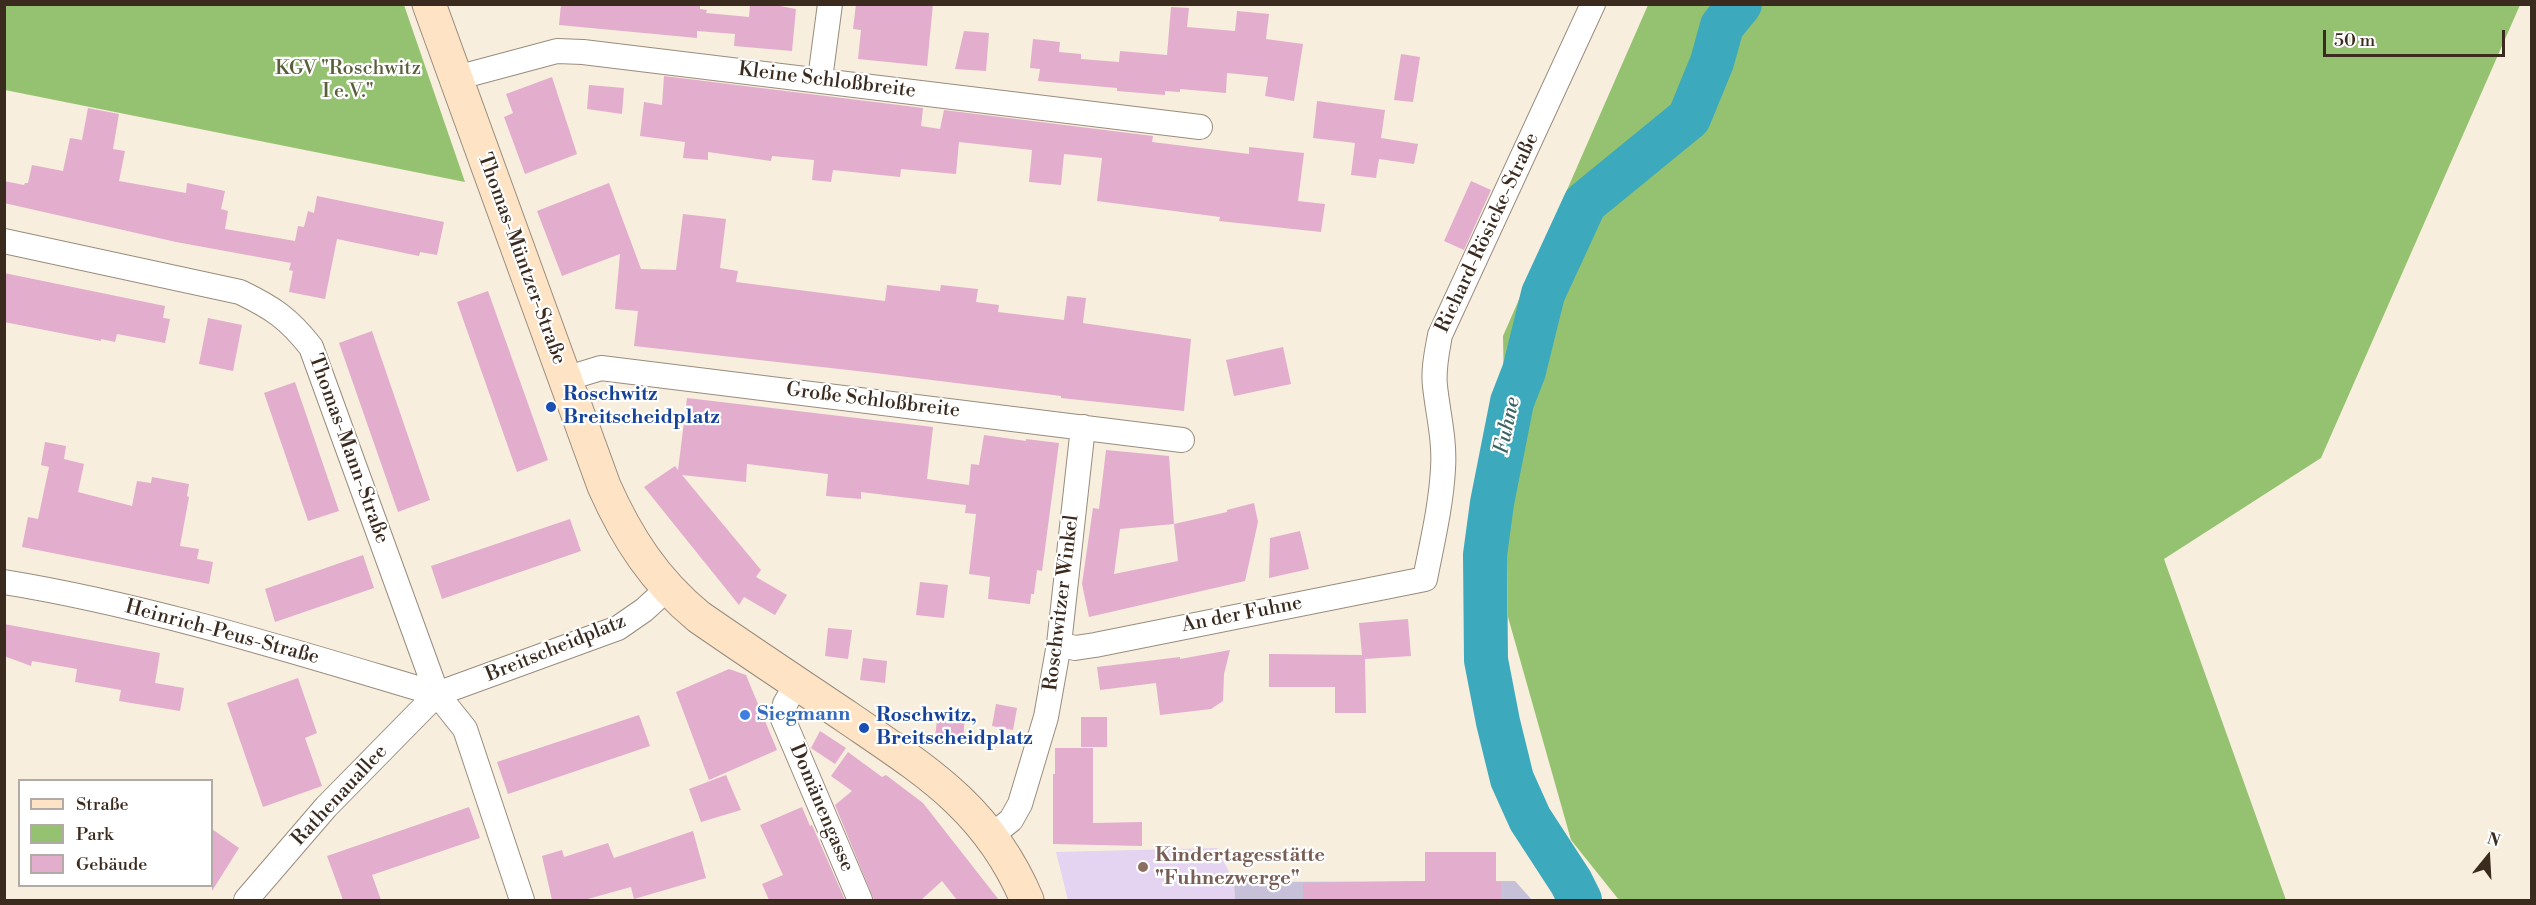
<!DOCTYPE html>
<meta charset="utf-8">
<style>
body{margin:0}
#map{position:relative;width:2536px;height:905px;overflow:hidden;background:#f7eedd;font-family:"Libre Bodoni",serif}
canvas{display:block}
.frame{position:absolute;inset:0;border:6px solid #3b2a1e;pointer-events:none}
.legend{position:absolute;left:18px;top:779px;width:195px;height:108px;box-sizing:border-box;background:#fff;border:2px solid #b1aaa5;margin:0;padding:8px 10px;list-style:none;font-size:18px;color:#3b2a1e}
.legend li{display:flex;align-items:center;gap:12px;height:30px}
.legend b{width:30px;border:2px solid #b1aaa5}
.north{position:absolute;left:2458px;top:827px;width:60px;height:60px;-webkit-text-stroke:4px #fff;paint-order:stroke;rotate:18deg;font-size:16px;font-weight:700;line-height:24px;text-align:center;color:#3b2a1e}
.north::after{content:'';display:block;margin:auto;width:21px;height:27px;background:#3b2a1e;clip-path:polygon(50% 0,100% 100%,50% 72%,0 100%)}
.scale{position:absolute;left:2323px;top:30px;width:182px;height:27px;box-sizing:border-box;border:3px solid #3b2a1e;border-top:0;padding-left:8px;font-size:18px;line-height:21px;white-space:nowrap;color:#3b2a1e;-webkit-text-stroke:4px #fff;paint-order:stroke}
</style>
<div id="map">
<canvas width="2536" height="905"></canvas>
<div class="frame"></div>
<ul class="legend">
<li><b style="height:8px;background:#fee4c5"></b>Straße</li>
<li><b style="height:16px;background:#95c270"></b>Park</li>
<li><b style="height:16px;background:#e3adce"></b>Gebäude</li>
</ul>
<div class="north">N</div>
<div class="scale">50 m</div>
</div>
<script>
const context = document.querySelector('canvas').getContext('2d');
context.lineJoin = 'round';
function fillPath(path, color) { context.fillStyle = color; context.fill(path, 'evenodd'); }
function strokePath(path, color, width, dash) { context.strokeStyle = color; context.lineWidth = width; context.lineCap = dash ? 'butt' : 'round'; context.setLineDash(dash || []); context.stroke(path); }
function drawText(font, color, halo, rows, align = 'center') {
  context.font = font + ' "Libre Bodoni",serif'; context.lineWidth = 4.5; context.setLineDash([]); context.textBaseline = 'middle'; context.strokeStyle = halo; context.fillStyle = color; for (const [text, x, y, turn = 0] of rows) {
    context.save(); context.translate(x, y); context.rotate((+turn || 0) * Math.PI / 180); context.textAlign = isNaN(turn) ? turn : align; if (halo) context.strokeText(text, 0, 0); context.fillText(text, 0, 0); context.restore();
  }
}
fillPath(new Path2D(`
 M1217,848L1234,882L1235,900H1068L1056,852Z`), '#e4d3f1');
fillPath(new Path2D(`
 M1515,881L1532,900H1235L1234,882Z`), '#c6c0d9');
fillPath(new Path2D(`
 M4,5H404L465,182L5,90Z
 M1648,5H2520L2321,458L2164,559L2286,900H1619L1571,840L1508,617L1503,336Z`), '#95c270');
strokePath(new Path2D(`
 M1580,900L1571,882L1530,819L1512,779L1498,722L1486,660L1485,555L1492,503L1512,402L1524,371L1543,294L1585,203L1689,118L1712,62L1722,26L1740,4`), '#3ca9bc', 44);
fillPath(new Path2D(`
 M561,4H700V9L707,10L706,13L749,17L750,4H769L796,9L792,51L734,46L735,34L697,31V38L559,25Z
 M856,4H933L927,66L858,59L861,30L853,29Z
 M1171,7L1189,8L1187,27L1235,31L1237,11L1269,14L1266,39L1303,44L1294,101L1265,96L1268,77L1227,73L1226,93L1180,89V92L1165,91V95L1117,91V88L1038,81L1040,69L1030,68L1033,39L1060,42L1059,52L1081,54V59L1119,62L1120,51L1167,55Z
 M964,31L989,33L986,71L955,69Z
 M1401,54L1420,57L1413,102L1394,100Z
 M664,76L923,108L921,126L940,129L944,110L1153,136L1152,142L1249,154V147L1304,153L1298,201L1325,204L1321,232L1219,221L1220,217L1097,201L1102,158L1064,154L1061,185L1029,182L1032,150L959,142L956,174L901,169L900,177L833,170L831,182L812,180L814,160L772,156L771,161L708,152V160L683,158L685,142L640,136L644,102L662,105Z
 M552,77L577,154L525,174L504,117L513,113L506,94Z
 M589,85L624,88L622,114L587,109Z
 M1317,101L1385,110L1381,138L1418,144L1414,164L1379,159L1376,178L1351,175L1355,143L1313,138Z
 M88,108L119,114L113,149L125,151L119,181L186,193L187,183L225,191L221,209L228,211L225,229L295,241L298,226L304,227L308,211L314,213L317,196L444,222L437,255L420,252L419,256L337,239L325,299L289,292L293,271L289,270L291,263L176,242L4,203V181L24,185L25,183H28L32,165L63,171L70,138L82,140Z
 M1471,181L1491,190L1464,250L1444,241Z
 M609,183L641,269L676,270L683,214L726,219L720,268L738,271L736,282L885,301L887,285L940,291L941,285L978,289L976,302L999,305L998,312L1064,320L1067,296L1086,298L1083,323L1191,339L1184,411L1061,398V396L875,373L634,346L638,311L615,309L620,254L562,276L537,211Z
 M4,273L165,306L163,318L170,319L165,343L117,334L115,342L101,339V341L4,322Z
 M488,291L548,460L517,472L457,302Z
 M208,318L242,325L233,371L199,364Z
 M372,331L430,500L398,512L339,343Z
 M1283,347L1291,384L1234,396L1226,360Z
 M295,382L339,511L308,521L264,393Z
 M687,398L933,427L927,479L969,485L971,464L979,465L984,435L1026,441V439L1059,443L1042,571L1037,570L1034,594H1031L1030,604L988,599L990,577L969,574L976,514L965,513L966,505L861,492V499L826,496L828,474L747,464L746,482L682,475L761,570L756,577L787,595L775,615L744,597L739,605L644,487L675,466L678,470Z
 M45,442L66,446L64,459L84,464L78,492L132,506L137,481L151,483L152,477L189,484L187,496L189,497L180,546L199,549L197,559L213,562L209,584L22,547L28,517L38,519L49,467L41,465Z
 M1106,450L1169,456L1174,524L1227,512V510L1254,503L1258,522L1245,581L1089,617L1082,584L1093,508L1099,509ZM1174,524L1178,561L1114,574L1120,529Z
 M570,519L581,551L442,599L431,566Z
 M1300,531L1309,569L1269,578L1270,538Z
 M363,555L374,588L275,622L265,589Z
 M920,582L948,585L944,618L916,615Z
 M1408,619L1411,656L1365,659L1366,713H1335V687H1269V654L1362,655L1359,623Z
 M4,624L160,653L155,683L184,688L180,711L119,701L121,690L75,682L77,669L32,661L31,666L4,656Z
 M828,628L852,630L848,659L825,656Z
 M1230,650L1224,674L1223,701L1211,709L1160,715L1156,683L1100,690L1097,667L1180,657V659Z
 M863,658L887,661L885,683L860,680Z
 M729,669L746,675L777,750L709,780L676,692Z
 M298,678L317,733L305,738L322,786L263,807L227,703Z
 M996,704L1017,708L1013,730L992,726Z
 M938,711L965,715L963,741L935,738Z
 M639,715L650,746L508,794L497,762Z
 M1081,717H1107V747H1081Z
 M820,731L846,748L835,764L811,748Z
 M1055,748H1093V823L1142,822V846L1053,844V774H1055Z
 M848,752L882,777L886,775L923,803L999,900H957L942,881L921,900H874L835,805L852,791L831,776Z
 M726,775L741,810L701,822L689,789Z
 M469,807L480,838L372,875L381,900H343L327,856Z
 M802,807L810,826L812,825L845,900H769L762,884L783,875L760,825Z
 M212,829L239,848L212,891Z
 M693,831L706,878L634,899L631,887L584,900H552L542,856L562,850L564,857L608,843L614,858Z
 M1425,852H1496V882H1501V900H1303V883L1425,881Z`), '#e3adce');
const minor = new Path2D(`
 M456,78L557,51L583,52L1200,127
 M820,79L830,4
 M4,241L240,292C273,308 288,318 311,347L437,694L465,729L522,900
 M565,379L601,368L1182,440
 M4,582C151,606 295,652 437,694
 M1059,644L1075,648L1095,645L1425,579C1432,543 1441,506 1443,469C1445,440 1438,414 1435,386C1433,369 1437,352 1440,335L1593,4
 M797,683L785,704L783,719L860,900
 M991,836L1011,820L1020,804L1046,717L1059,644L1083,427
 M246,900L326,807L437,694L618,628L644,610L667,589`);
const secondary = new Path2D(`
 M429,4L604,486C627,538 655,581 699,617C748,651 798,684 847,717C926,771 988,808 1027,900`);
strokePath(minor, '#998c7e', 26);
strokePath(secondary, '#998c7e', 35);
strokePath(minor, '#fff', 24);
strokePath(secondary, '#fee4c5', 33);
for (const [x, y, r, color] of [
 [551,407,6,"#1a4fb4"],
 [745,715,6,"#3f7fe0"],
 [864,728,6,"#1a4fb4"],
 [1143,867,6,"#8d6e63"]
]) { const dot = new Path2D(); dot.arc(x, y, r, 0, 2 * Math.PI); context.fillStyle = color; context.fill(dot); strokePath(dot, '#fff', 2); }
drawText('20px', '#5a5f3b', '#fff', [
 ["KGV \"Roschwitz",348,69],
 ["I e.V.\"",348,92]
]);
drawText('20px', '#3b2a1e', '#fff', [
 ["Kleine Schloßbreite",827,81,7],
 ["Richard-Rösicke-Straße",1488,233,-65],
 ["Thomas-Müntzer-Straße",521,259,70],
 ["Große Schloßbreite",873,401,7],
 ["Thomas-Mann-Straße",348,449,70],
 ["Roschwitzer Winkel",1062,603,-83],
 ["An der Fuhne",1242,615,-11],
 ["Heinrich-Peus-Straße",222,633,15],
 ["Breitscheidplatz",556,649,-22],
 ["Rathenauallee",340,796,-47],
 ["Domänengasse",821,808,67]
]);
drawText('bold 20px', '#164399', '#fff', [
 ["Roschwitz",563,395],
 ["Breitscheidplatz",563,418],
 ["Roschwitz,",876,716],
 ["Breitscheidplatz",876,739]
], 'left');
drawText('bold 20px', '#366cbe', '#fff', [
 ["Siegmann",757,715]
], 'left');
drawText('bold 20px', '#785e54', '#fff', [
 ["Kindertagesstätte",1155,856],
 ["\"Fuhnezwerge\"",1155,879]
], 'left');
drawText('italic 21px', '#3b6365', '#fff', [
 ["Fuhne",1508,426,-78]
]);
</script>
